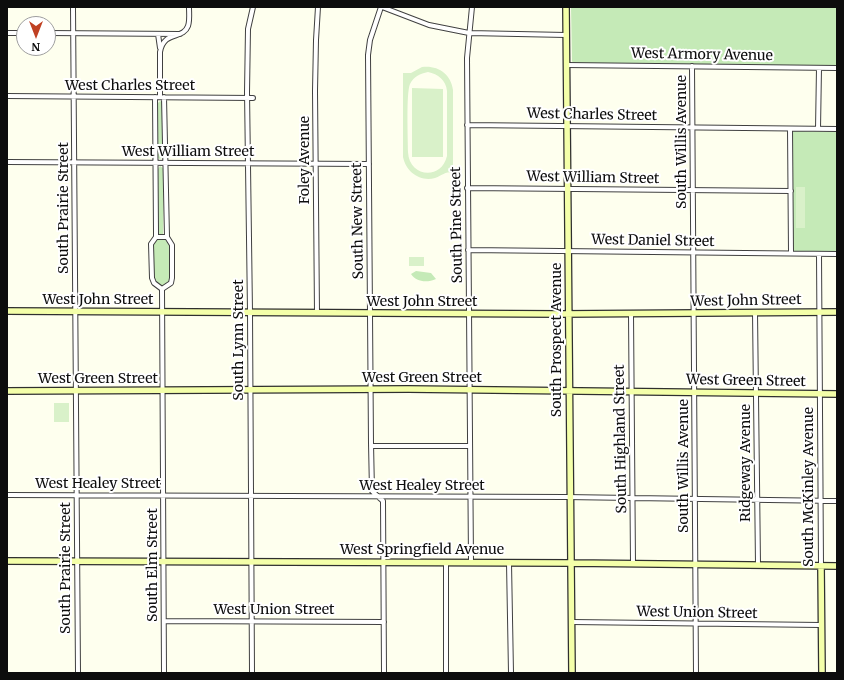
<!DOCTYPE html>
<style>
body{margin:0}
#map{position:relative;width:844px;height:680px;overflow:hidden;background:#feffee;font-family:Merriweather,serif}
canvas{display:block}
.frame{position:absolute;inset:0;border:8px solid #0d0d0d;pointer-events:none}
.north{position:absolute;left:16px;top:16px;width:40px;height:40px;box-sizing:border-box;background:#fff;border:1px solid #9e9e9e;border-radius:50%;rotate:180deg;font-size:11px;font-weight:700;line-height:16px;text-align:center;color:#0d0d0d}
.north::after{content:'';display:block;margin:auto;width:14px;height:18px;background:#c04123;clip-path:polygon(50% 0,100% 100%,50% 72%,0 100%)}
</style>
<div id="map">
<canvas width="844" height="680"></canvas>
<div class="frame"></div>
<div class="north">N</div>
</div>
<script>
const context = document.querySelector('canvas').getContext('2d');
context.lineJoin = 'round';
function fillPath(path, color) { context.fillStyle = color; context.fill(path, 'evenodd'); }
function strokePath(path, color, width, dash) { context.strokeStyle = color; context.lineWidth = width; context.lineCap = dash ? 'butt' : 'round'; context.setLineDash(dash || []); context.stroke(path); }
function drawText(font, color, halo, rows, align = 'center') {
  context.font = font + ' Merriweather,serif'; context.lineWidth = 4; context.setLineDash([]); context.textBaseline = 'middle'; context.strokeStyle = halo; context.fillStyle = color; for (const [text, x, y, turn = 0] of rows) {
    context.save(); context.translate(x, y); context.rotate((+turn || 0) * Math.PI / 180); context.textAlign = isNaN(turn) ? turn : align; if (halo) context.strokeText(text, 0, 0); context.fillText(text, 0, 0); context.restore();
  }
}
fillPath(new Path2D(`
 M571,7H837V66L573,63L572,61Z
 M160,101L162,102L164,157L162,158L159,159L158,157V103Z
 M792,131L837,132V252H793Z
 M160,166L164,169L163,235H159L158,233V169Z
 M157,239H165L171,246V280C164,288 160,288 153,280V244Z
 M416,271L431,273L436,279C427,283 416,282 411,274Z`), '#c5eab7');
fillPath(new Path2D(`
 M422,67C438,65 451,74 453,90V172C444,172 443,175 435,178C420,182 406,172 403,157V73H411ZM428,72C438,74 446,80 447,91V156C441,181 409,177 408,152C408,139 406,93 410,84C414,76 420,74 428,72Z
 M412,88L443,89V157H412Z
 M796,187H805V228H796Z
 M409,257H424V266H409Z
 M54,403H69V422H54Z`), '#d9f1c9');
const street = new Path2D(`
 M73,7L78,673
 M381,7L370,40L368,55L371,443L372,491L383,501L384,673
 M382,7L429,25L469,33L566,35
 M7,33H24
 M48,33L180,34
 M158,34L160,48
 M566,65L837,68
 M692,66L696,673
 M7,96L253,98
 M155,97L156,232V237L151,244L152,278L154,283L162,289L171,283L172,278V245L167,237H156
 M160,97V52C164,30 183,40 188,26C190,20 189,13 189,7
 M164,97L167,237
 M467,125L837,129
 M790,129L791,253
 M818,129L819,68
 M7,162L369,164
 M467,188L791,191
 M468,250L837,254
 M819,254L821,566
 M162,289L164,673
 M755,312L758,565
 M317,313L315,91L316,40L318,7
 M631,314L633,564
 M371,446H470
 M7,495L565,497L837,501
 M446,562V673
 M471,562L467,58L472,7
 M509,563L511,673
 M164,621L384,622
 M572,622L821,625
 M252,673L250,312L247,92L248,29L253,7`);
const secondary = new Path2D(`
 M566,7L572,673
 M7,311L560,314L837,312
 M7,391L408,389L837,394
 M7,561L571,563L837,566
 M821,566L822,673`);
strokePath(street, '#404040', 6);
strokePath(secondary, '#2f2f2f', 8);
strokePath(street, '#fff', 4);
strokePath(secondary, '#f4ffa9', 5.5);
drawText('14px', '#0d0d0d', '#fff', [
 ["West Armory Avenue",702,55,1],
 ["West Charles Street",130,86],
 ["West Charles Street",592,115,1],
 ["South Willis Avenue",682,142,-90],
 ["West William Street",188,152],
 ["Foley Avenue",305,160,-90],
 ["West William Street",593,178,1],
 ["South Prairie Street",64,208,-90],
 ["South New Street",358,221,-91],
 ["South Pine Street",457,225,-91],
 ["West Daniel Street",653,241,1],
 ["West John Street",98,300],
 ["West John Street",746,301,-1],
 ["West John Street",422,302],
 ["South Lynn Street",239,340,-90],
 ["South Prospect Avenue",557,340,-90],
 ["West Green Street",422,378],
 ["West Green Street",98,379],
 ["West Green Street",746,381,1],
 ["South Highland Street",621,439,-91],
 ["Ridgeway Avenue",746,463,-90],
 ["South Willis Avenue",684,466,-90],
 ["West Healey Street",98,484],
 ["West Healey Street",422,486],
 ["South McKinley Avenue",809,487,-90],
 ["West Springfield Avenue",422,550],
 ["South Elm Street",153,565,-90],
 ["South Prairie Street",66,568,-90],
 ["West Union Street",274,610],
 ["West Union Street",697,613,1]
]);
</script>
